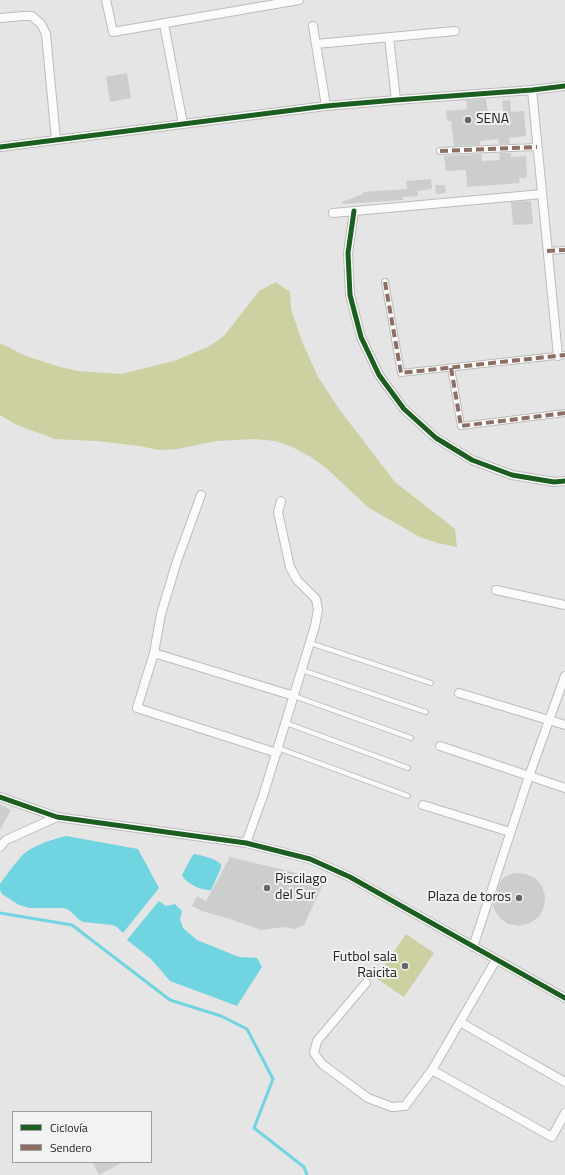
<!DOCTYPE html>
<meta charset="utf-8">
<style>
body{margin:0}
#map{position:relative;width:565px;height:1175px;overflow:hidden;background:#e4e5e4;font-family:"Titillium Web",sans-serif}
canvas{display:block}
.legend{position:absolute;left:12px;top:1111px;width:140px;height:52px;box-sizing:border-box;background:#f0f3f1;border:1px solid #9d9f9e;margin:0;padding:5px 7px;list-style:none;font-size:12px;color:#202221}
.legend li{display:flex;align-items:center;gap:8px;height:20px}
.legend b{width:20px;border:1px solid #9d9f9e}
</style>
<div id="map">
<canvas width="565" height="1175"></canvas>
<ul class="legend">
<li><b style="height:5px;background:#1b5e20"></b>Ciclovía</li>
<li><b style="height:5px;background:#8d6e63"></b>Sendero</li>
</ul>
</div>
<script>
const context = document.querySelector('canvas').getContext('2d');
context.lineJoin = 'round';
function fillPath(path, color) { context.fillStyle = color; context.fill(path, 'evenodd'); }
function strokePath(path, color, width, dash) { context.strokeStyle = color; context.lineWidth = width; context.lineCap = dash ? 'butt' : 'round'; context.setLineDash(dash || []); context.stroke(path); }
function drawText(font, color, halo, rows, align = 'center') {
  context.font = font + ' "Titillium Web",sans-serif'; context.lineWidth = 4; context.setLineDash([]); context.textBaseline = 'middle'; context.strokeStyle = halo; context.fillStyle = color; for (const [text, x, y, turn = 0] of rows) {
    context.save(); context.translate(x, y); context.rotate((+turn || 0) * Math.PI / 180); context.textAlign = isNaN(turn) ? turn : align; if (halo) context.strokeText(text, 0, 0); context.fillText(text, 0, 0); context.restore();
  }
}
fillPath(new Path2D(`
 M276,282L290,292L291,309L303,344L318,377L339,409L395,482L455,529L457,547L438,543L420,537L369,508L326,468L311,457L292,447L275,441L254,439L216,441L178,449L159,450L139,446L97,441L55,439L17,425L0,415V343L26,356L60,367L78,371L121,374L174,361L210,346L224,336L259,291Z
 M406,934L434,953L404,997L376,978Z`), '#cdd0a0');
fillPath(new Path2D(`
 M66,836L138,849L159,888L123,933L117,927L112,925L83,922C75,918 72,910 64,908H29L19,905L2,894L0,890V884C6,876 12,867 19,859C29,846 51,840 66,836Z
 M194,854C200,855 213,858 218,862C221,863 221,865 221,868L211,890C202,891 185,883 182,875L191,858Z
 M159,901L166,906L175,904L182,911L180,919L183,928L197,940L239,957L257,958L262,967L237,1006L170,981L151,959L127,940Z`), '#71d4e1');
strokePath(new Path2D(`
 M0,913L72,925L170,1000L221,1016L247,1029L273,1079L254,1128L304,1167L307,1175`), '#71d4e1', 3);
fillPath(new Path2D(`
 M127,73L131,98L110,102L106,77Z
 M486,99L489,121L504,119L502,101L510,100L511,112L524,111L526,136L509,138L510,144H499L498,139L480,141V145L454,146L451,121H447L446,111L467,109L466,100Z
 M499,153H511V157L526,156L527,178H519L520,183L467,187L466,170L446,171L444,156L481,154L482,161L500,160Z
 M431,179L432,189L418,191V196L403,197V200L342,204V202L363,194V192L407,189L406,181Z
 M435,185H445L446,193L436,194Z
 M531,201L533,224L513,225L511,202Z
 M0,804L11,810L0,830Z
 M230,857L325,880L304,925L295,929L284,927L261,930L230,919L202,911L192,906L197,896L206,901Z
 M515,873L526,874L535,878L542,886L545,896L544,907L539,917L530,923L519,926L508,924L499,917L494,909L493,904L501,880L506,876Z
 M92,1162H123L99,1175Z`), '#cccdcd');
const service = new Path2D(`
 M310,643L431,683
 M302,670L426,712
 M294,696L411,738
 M286,723L408,768
 M278,748L408,796`);
const pedestrian = new Path2D(`
 M440,151L537,147
 M547,251L565,250
 M385,282L401,373L565,355
 M451,368L461,426L565,413`);
const minor = new Path2D(`
 M106,0L113,32L299,0
 M0,18L23,16H32L41,24L46,34L56,140
 M164,24L183,124
 M313,26L326,106
 M389,37L396,100
 M316,44L455,31
 M532,90L558,356
 M0,147L326,106L396,100L532,90L565,86
 M354,211L348,253L350,295L361,337L379,375L404,409L436,438L472,460L512,475L554,482L565,481
 M333,213L542,194
 M201,495L177,561L161,614L154,653L137,708L277,753
 M496,590L565,605
 M154,653L294,696
 M459,693L565,725
 M440,746L565,788
 M0,797L57,817L246,843L310,859L350,877L565,998
 M423,805L510,832
 M246,843L263,796L315,626L318,610L316,599L297,580L290,567L278,512L281,501
 M0,847L6,840L57,817
 M473,947L529,776L565,676
 M366,983L317,1041L314,1053L322,1064L368,1098L392,1107L405,1106L432,1070L496,960
 M460,1022L565,1082
 M432,1070L552,1137L565,1113`);
strokePath(service, '#bbbcbb', 6);
strokePath(pedestrian, '#bbbcbb', 8);
strokePath(minor, '#bbbcbb', 10);
strokePath(service, '#fbfbfb', 4);
strokePath(pedestrian, '#fbfbfb', 6);
strokePath(minor, '#fbfbfb', 8);
strokePath(new Path2D(`
 M440,151L537,147
 M547,251L565,250
 M385,282L401,373L565,355
 M451,368L461,426L565,413`), '#8d6e63', 4, [8, 4]);
strokePath(new Path2D(`
 M0,147L326,106L396,100L532,90L565,86
 M354,211L348,253L350,295L361,337L379,375L404,409L436,438L472,460L512,475L554,482L565,481
 M0,797L57,817L246,843L310,859L350,877L565,998`), '#1b5e20', 5);
for (const [x, y, r, color] of [
 [468,120,4,"#656665"],
 [267,888,4,"#656665"],
 [519,898,4,"#656665"],
 [405,966,4,"#656665"]
]) { const dot = new Path2D(); dot.arc(x, y, r, 0, 2 * Math.PI); context.fillStyle = color; context.fill(dot); strokePath(dot, '#f0f3f1', 1.5); }
drawText('14px', '#202221', '#f0f3f1', [
 ["SENA",476,120],
 ["Piscilago",275,880],
 ["del Sur",275,896],
 ["Plaza de toros",511,898,"right"],
 ["Futbol sala",397,958,"right"],
 ["Raicita",397,974,"right"]
], 'left');
</script>
